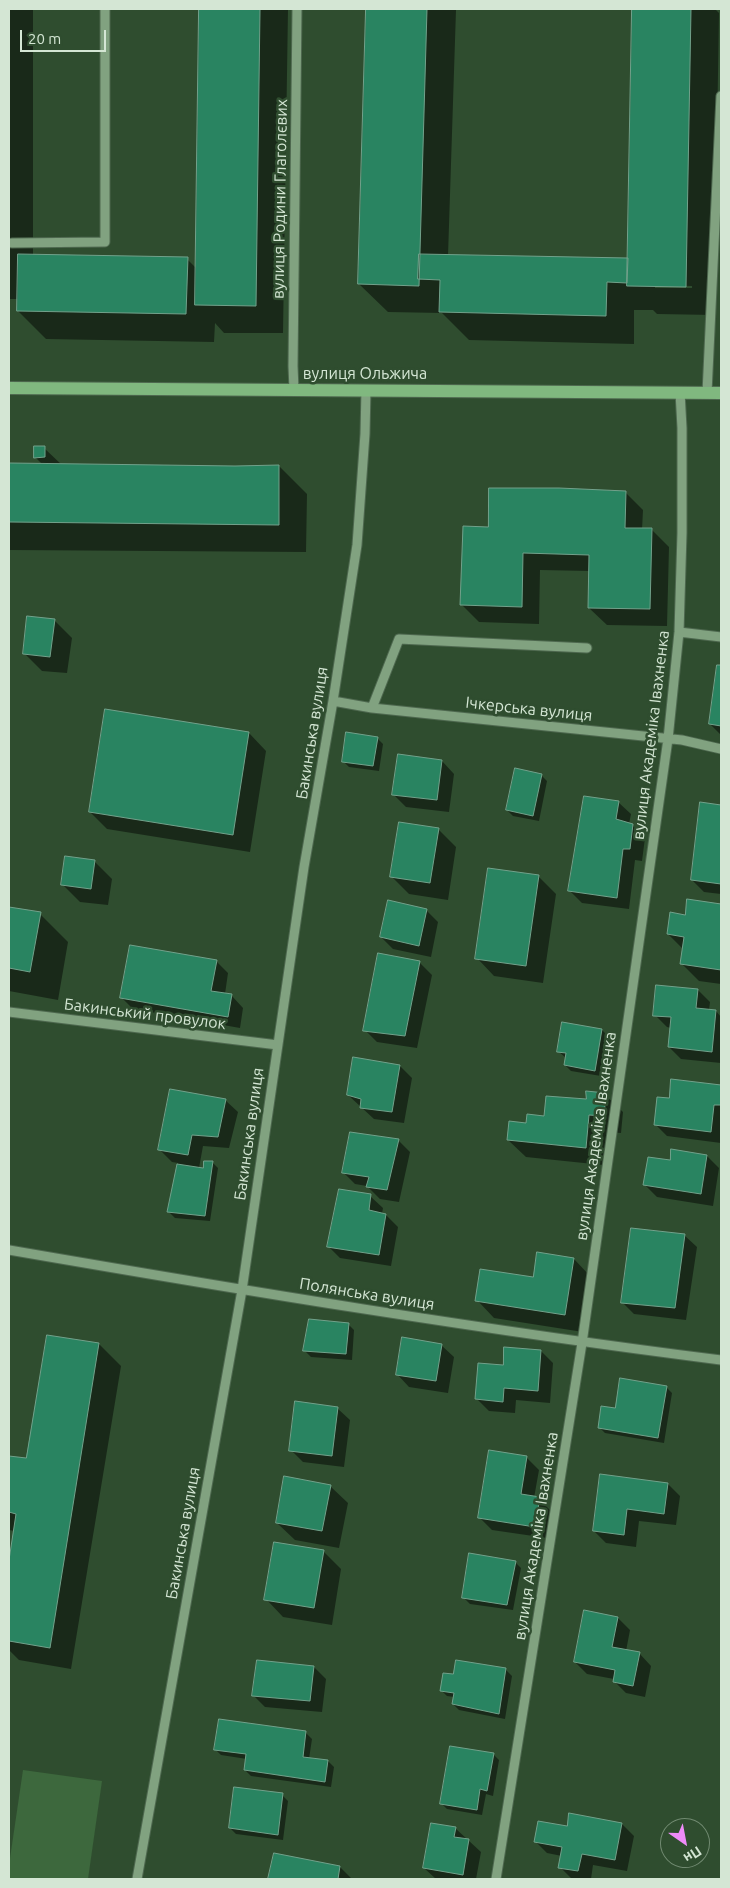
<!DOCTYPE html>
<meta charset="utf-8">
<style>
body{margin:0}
#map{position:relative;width:730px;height:1888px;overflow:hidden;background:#2f4d2f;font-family:Ubuntu,sans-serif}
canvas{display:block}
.frame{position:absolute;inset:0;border:10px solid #d4e6d4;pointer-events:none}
.north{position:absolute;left:660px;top:1818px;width:50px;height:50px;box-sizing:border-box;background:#2f4d2f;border:1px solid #718a71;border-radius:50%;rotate:147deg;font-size:14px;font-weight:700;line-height:20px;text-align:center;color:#d4e6d4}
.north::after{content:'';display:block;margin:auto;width:18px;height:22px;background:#ee8bf8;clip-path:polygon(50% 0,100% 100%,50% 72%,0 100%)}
.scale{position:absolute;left:20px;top:30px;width:86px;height:22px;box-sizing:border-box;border:2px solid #d4e6d4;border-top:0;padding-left:6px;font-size:15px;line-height:18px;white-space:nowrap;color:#d4e6d4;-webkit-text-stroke:4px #2f4d2f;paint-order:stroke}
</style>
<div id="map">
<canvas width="730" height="1888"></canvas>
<div class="frame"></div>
<div class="north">Пн</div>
<div class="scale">20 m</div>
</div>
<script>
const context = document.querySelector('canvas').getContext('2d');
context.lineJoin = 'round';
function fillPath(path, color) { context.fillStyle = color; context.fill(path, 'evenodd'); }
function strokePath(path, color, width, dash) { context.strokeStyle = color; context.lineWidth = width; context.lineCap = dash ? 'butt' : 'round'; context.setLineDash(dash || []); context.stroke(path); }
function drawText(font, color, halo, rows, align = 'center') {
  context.font = font + ' Ubuntu,sans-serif'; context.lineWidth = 5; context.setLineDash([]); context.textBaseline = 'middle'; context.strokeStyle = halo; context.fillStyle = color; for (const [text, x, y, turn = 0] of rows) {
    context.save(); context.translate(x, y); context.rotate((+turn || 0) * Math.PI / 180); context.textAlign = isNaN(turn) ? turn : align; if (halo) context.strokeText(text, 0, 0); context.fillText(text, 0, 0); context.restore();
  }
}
fillPath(new Path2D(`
 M23,1770L102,1781L88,1879H9V1865Z`), '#3d683d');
fillPath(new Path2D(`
 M9,9L33,10V256L187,259L196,268L200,9H288L283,333H224L215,323L214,342L46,339L18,311V299H9Z
 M367,9L456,10L448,256L629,260L633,9H715L719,13L714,315L657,314L653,310H634V344L469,340L442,313L388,312L359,284ZM655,285L692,286V288H655Z
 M44,448L62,465L235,467L279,466L307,494L306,552L9,550V464L43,465L35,457Z
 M625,492L643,510L642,530H652L669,547L667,626L607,625L589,608L590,571L540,570L539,624L479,622L462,605L489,528Z
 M54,620L72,638L67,673L42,671L24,653Z
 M718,666L721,667V735L710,724Z
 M249,733L266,751L250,852L107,829L90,812Z
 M377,738L383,744L379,771L349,767L343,761Z
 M399,756L442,761L454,774L449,812L406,807L394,795Z
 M541,775L547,781L539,821L513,816L507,810Z
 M618,802L631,814L629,824L632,825L645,838L642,861L635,860L629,909L582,903L570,891Z
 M701,804L721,806V894L704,892L692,880Z
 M438,829L456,847L448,900L409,894L392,877Z
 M94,861L112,879L108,905L80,902L62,884Z
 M538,876L556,894L543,983L494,976L477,958Z
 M689,901L721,906V984L699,981L681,963L683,949L668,934L686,916Z
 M9,908L40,914L68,942L58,1000L9,991Z
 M426,910L438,922L431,957L393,949L381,937Z
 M216,961L228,973L225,994L231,995L243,1008L240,1028L133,1009L121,997Z
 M419,962L432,975L417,1048L377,1042L365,1030Z
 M698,990L710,1002L709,1010L716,1011L721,1017V1063L681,1059L669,1047L671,1028L667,1027L655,1015Z
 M602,1030L608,1036L601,1076L571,1071L565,1065L566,1058L558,1051Z
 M400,1066L412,1078L404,1123L374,1119L348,1095Z
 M672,1080L721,1086V1143L667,1136L655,1124L670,1099Z
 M605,1095L623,1112L621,1133L607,1132L603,1165L526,1157L508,1140L527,1124Z
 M225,1100L238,1112L229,1148L203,1146L199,1168L204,1169L212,1162L218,1168L210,1221L175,1218L169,1212L178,1163L172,1162L160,1150Z
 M398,1140L410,1152L399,1202L380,1199L367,1186L355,1184L343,1172Z
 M707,1156L719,1168L713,1206L657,1197L645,1185L671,1162Z
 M370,1196L383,1208L382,1214L386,1215L398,1227L391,1266L340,1258L328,1246Z
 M684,1235L697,1247L686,1320L634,1314L622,1302Z
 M538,1254L574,1259L591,1277L583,1332L494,1318L477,1300L534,1279Z
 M348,1324L354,1330L352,1360L311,1357L305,1351Z
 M99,1344L121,1366L71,1669L19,1660L9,1650V1568L15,1531L9,1530V1457L27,1460Z
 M441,1345L454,1357L448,1393L409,1387L397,1374Z
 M541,1351L553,1363L550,1403L516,1400L515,1413L489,1411L477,1399L504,1367Z
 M666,1387L672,1393L664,1443L605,1433L599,1427L616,1409Z
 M337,1408L350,1420L344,1467L303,1462L291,1450Z
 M527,1458L539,1470L534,1498L539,1499L551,1511L547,1538L492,1530L480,1518Z
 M601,1476L668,1484L680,1496L676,1525L639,1521L636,1547L606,1543L594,1531Z
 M330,1486L348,1503L339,1548L295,1540L277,1523Z
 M323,1551L341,1569L332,1625L283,1617L266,1599Z
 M515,1562L521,1568L513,1610L470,1604L464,1598Z
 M618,1618L630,1630L626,1651L639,1653L651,1666L645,1697L626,1693L614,1681V1679L587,1674L575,1662Z
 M258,1662L314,1667L326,1679L322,1712L265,1707L253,1695Z
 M506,1670L512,1676L505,1719L459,1710L453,1704L454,1697L447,1696L441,1690L454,1675Z
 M306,1733L312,1739L309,1759L328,1761L334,1767L331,1787L251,1776L245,1770L247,1759L221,1755L215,1749Z
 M493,1754L499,1760L493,1796L486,1794L482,1815L447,1809L441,1803Z
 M282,1795L288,1801L283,1840L236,1834L230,1828Z
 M622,1824L634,1836L627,1871L593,1865L591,1879H572L560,1867L562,1856L547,1853L535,1841L568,1828Z
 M455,1828L481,1852L476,1879H436L424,1868Z
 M275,1854L340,1867L352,1879H270Z`), '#0007');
const building = new Path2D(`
 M199,9H260L256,306L195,305Z
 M366,9H427L419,286L358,284Z
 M632,9H691L686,287L627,286Z
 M18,254L188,257L186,314L17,311Z
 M419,254L628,258L627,283L607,282L606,316L439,312L440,280L418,279Z
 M34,446H45V457L34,458Z
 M9,463L235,466L279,465V525L9,522Z
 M489,488H559L626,491L625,528H652L650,609L588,608L589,555L523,553L522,607L460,605L463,526L488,527Z
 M27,616L55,619L50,657L23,654Z
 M717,665H721V726L709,724Z
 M105,709L249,732L233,835L89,812Z
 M346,732L378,737L373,766L342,762Z
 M398,754L442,760L437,800L392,795Z
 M515,768L542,774L533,816L506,810Z
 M584,796L619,801L616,819L633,824L630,849H623L617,898L568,891Z
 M700,802L721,805V884L691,880Z
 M399,822L439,828L430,883L390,877Z
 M65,856L95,860L91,889L61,885Z
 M488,868L539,875L526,966L475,959Z
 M687,899L721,904V970L680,964L684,937L667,934L670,912L685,915Z
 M388,900L427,909L419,946L380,937Z
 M9,907L41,912L30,972L9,968Z
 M130,945L217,960L211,991L232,994L228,1017L120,998Z
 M378,953L420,961L405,1036L363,1031Z
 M656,985L698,989L696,1008L716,1010L712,1052L668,1047L671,1017L653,1016Z
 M562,1022L602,1029L595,1071L564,1065L566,1053L557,1052Z
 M353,1057L400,1065L392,1112L360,1108L361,1099L347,1095Z
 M671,1079L721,1085V1105H714L711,1132L654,1125L657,1097L669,1098Z
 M170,1089L226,1099L218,1137L192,1135L188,1155L158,1150Z
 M586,1091L606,1093L604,1116L589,1115L586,1148L507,1140L509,1121L526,1123L527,1114L544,1116L546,1096L586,1099Z
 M350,1132L399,1139L387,1190L366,1187L369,1177L342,1173Z
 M671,1149L707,1155L701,1194L643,1185L648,1157L670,1160Z
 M204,1161H213L205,1216L167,1212L177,1164L203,1168Z
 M339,1189L371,1194L369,1210L386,1214L379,1255L327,1247Z
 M631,1228L685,1234L675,1308L621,1303Z
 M537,1252L574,1258L565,1315L475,1301L480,1269L533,1277Z
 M309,1319L349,1323L346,1354L303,1351Z
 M47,1335L99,1343L50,1648L9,1641V1560L16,1514L9,1512V1456L26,1458Z
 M402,1337L442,1344L436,1381L396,1375Z
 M504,1347L541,1350L538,1391L504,1388L503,1402L475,1399L478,1363L503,1365Z
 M620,1378L667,1386L658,1438L598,1428L601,1406L615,1408Z
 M295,1401L338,1407L332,1456L289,1451Z
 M489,1450L527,1456L521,1494L540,1497L535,1527L478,1518Z
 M600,1474L668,1483L664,1514L627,1509L624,1535L593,1531Z
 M284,1476L331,1485L322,1531L276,1523Z
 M274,1542L324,1550L314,1608L264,1600Z
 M469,1553L516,1561L507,1605L462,1598Z
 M584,1610L618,1617L612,1647L640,1652L633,1686L613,1682L615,1670L574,1662Z
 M257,1660L314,1666L310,1701L252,1696Z
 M456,1660L506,1668L499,1714L452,1704L454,1693L440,1691L443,1673L453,1674Z
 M219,1719L306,1731L303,1757L328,1760L325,1782L244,1770L246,1754L214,1750Z
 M450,1746L494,1753L487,1791L480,1789L477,1810L440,1804Z
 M234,1787L283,1793L278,1835L229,1828Z
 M569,1813L622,1823L615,1860L582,1854L578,1871L558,1868L562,1847L534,1842L538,1821L567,1826Z
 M431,1823L456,1827L454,1837L469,1839L463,1875L423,1868Z
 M274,1853L340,1866L338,1879H268Z`);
fillPath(building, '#298461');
strokePath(building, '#72a18b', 1);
const minor = new Path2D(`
 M12,243L105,242V9
 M294,390L293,366L297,9
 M707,393L721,96
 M679,632L721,637
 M333,701L372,708L682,740L721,749
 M372,708L399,639L587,648
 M9,1012L278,1045
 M9,1250C246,1291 483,1330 721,1360
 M137,1879L242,1290L304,867L333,701L357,545L365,434L366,390
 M496,1879L582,1343L668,739L679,632L682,533V428L680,392`);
const major = new Path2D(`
 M9,388L721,393`);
strokePath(minor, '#4e684f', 11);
strokePath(major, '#4e684f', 14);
strokePath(minor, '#81a280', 9);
strokePath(major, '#80b87f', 12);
drawText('16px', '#d4e6d4', '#2f4d2f', [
 ["вулиця Родини Глаголєвих",280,199,-89],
 ["вулиця Ольжича",365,374],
 ["Ічкерська вулиця",529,709,6],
 ["Бакинська вулиця",312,733,-81],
 ["вулиця Академіка Івахненка",651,735,-83],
 ["Бакинський провулок",145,1014,7],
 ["Бакинська вулиця",249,1134,-82],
 ["вулиця Академіка Івахненка",596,1136,-82],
 ["Полянська вулиця",367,1294,9],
 ["Бакинська вулиця",183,1533,-80],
 ["вулиця Академіка Івахненка",536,1536,-81]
]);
</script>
